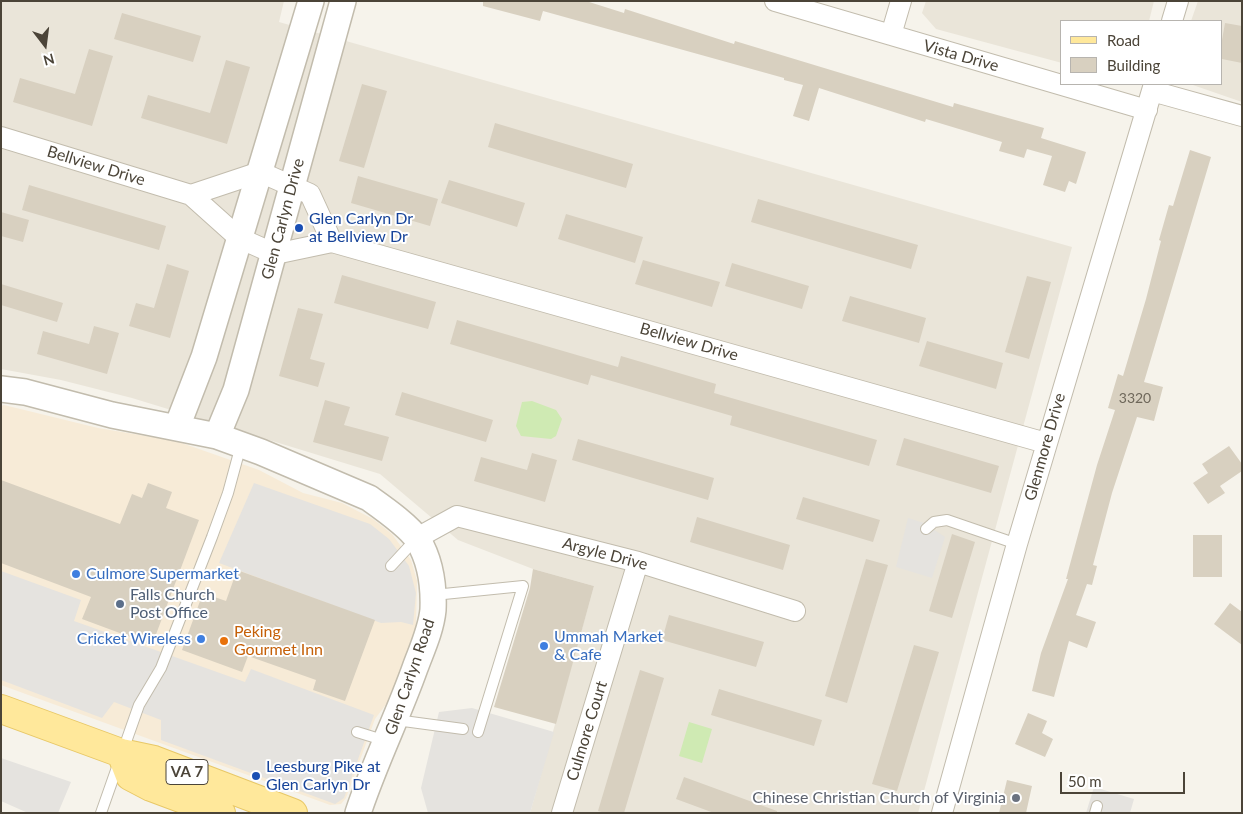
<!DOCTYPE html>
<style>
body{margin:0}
#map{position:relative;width:1243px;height:814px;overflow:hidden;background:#f6f3eb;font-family:Lato,sans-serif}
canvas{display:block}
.frame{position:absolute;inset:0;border:2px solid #4b4438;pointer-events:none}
.legend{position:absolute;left:1060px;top:20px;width:162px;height:65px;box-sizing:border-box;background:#fff;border:1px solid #b7b4af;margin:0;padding:6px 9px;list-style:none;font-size:15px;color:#4b4438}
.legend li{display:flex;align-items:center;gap:10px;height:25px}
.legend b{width:25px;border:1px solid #b7b4af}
.north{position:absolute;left:20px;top:20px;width:50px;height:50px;-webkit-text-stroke:4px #fff;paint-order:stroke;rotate:165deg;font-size:14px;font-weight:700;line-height:20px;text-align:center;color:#4b4438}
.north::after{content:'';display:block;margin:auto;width:18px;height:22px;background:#4b4438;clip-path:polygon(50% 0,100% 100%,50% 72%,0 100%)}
.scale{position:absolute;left:1060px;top:772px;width:125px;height:22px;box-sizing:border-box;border:2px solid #4b4438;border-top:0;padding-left:6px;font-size:15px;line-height:18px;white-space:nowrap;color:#4b4438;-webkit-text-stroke:4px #fff;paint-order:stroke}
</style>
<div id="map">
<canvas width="1243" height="814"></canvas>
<div class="frame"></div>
<ul class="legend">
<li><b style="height:6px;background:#ffe89b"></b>Road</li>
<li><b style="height:14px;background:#d8d0c0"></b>Building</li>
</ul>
<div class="north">N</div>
<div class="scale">50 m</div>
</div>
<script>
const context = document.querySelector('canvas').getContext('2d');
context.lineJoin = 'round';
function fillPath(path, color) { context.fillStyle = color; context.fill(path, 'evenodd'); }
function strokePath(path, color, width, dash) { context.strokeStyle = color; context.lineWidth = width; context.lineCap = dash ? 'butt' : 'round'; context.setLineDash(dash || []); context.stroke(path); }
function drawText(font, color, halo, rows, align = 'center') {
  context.font = font + ' Lato,sans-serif'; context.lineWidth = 4; context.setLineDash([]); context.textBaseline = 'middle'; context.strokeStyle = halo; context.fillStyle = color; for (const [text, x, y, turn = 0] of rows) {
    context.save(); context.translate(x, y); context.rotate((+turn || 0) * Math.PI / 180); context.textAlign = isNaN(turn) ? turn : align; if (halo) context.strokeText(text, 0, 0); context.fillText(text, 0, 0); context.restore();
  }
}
fillPath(new Path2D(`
 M1,1H284L279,22L1072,247L918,813H530L594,586L533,569L458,540L380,474L132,398L61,380L1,369Z
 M926,1H1154L1149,21H1062V63L936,29L922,13Z
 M1198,1H1242V102L1190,84H1222V21H1191Z`), '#eae5d9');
fillPath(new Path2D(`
 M4,405L98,428L176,441L259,470L303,493L342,503L373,519L392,534L411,560L417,581L416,626L390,699L375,719L346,798L341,804L330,805L1,685V406Z`), '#f7ebd7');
fillPath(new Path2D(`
 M532,401L556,410L562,419L556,436L551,439L521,436L516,426L522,402Z
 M689,722L712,729L702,763L679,756Z`), '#cfeab3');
fillPath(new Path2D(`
 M254,483L370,524L389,539L409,566L416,593L413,625L401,622L381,623L219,563Z
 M908,518L924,523L945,537L932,578L896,567Z
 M1,571L81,600L74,621L245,682L251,669L374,715L344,798L335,804L161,740V720L114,702L102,718L1,680Z
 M472,708L554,732L530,813H428L421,788L439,712Z
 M1,758L71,782L58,813H28L1,801Z
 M1094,787L1134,799L1130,813H1086Z`), '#e5e3df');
fillPath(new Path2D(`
 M483,1H586L624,13L625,9L734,44L735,41L953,107L954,103L1044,128L1041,138L1086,152L1076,184L1069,181L1065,192L1043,185L1052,156L1027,149L1024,158L999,151L1002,142L926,119L925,122L819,88L809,121L793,116L803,85L784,80V78L543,11L540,21L483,6Z
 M122,13L201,36L193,62L114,39Z
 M1225,23L1242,26V63L1222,59V40Z
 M89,49L113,56L92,126L13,102L20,78L75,94Z
 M226,60L250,67L227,144L141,118L148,95L210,113Z
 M362,84L387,91L364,168L339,161Z
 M495,123L633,164L626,188L488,147Z
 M1190,150L1211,157L1144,382L1163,387L1154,421L1137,417L1112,493L1093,565L1097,566L1092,585L1087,584L1076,615L1096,622L1087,648L1069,641L1054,697L1032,691L1041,653L1068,579H1066L1097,465L1115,410L1108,408L1118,374L1123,376L1146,299L1161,241L1159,240L1169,205L1173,206Z
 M358,176L438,199L430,226L351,203Z
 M449,180L525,203L517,227L441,203Z
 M29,185L166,226L159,250L22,210Z
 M758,199L918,245L911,269L751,222Z
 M1,212L29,220L23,242L1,236Z
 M566,214L643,237L635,263L558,239Z
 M643,260L720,282L712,307L635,284Z
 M732,263L809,286L802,309L725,286Z
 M167,264L189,271L170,338L129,326L136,303L154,308Z
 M342,275L436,302L428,329L334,303Z
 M1027,276L1051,282L1029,359L1005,352Z
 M1,284L63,303L57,322L1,305Z
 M850,296L926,318L919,343L842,321Z
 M298,308L323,314L310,359L325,363L318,387L279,376Z
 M457,320L618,367L621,356L716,384L714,393L877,440L869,466L730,425L732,416L591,375L588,385L450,344Z
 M94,326L119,333L107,374L37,354L43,331L89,344Z
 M927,341L1003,363L996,389L919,366Z
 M402,392L493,420L486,442L395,415Z
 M325,400L350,407L344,425L389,437L382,461L313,442Z
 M904,438L999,466L991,493L896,465Z
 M578,439L714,478L708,500L572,460Z
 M1229,446L1242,464V471L1220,486L1225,493L1208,504L1193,483L1208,473L1202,464Z
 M532,453L557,460L545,502L474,481L481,457L527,470Z
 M1,480L120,524L132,494L142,498L148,483L172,492L166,508L199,520L152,645L82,619L91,597L1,563Z
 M803,497L880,520L873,542L796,519Z
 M697,517L790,545L783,570L690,542Z
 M952,534L975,542L952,618L929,611Z
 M1193,535H1222V577H1193Z
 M866,559L888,565L847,703L825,696Z
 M533,569L594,586L556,724L494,707L530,588Z
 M237,570L375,620L345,701L313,690L316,680L248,656L242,672L182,650L203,593L226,601Z
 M1230,603L1242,612V645L1214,624Z
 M669,615L764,642L756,667L662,640Z
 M914,645L939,652L897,791L872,784Z
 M640,670L664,678L624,813H605L598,811Z
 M719,689L822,720L814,746L711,715Z
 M1028,713L1047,721L1042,733L1053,739L1045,757L1015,744Z
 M684,777L777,811V813H714L676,799Z
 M1007,780L1032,786L1026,813H999Z`), '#d8d0c0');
const service = new Path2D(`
 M926,529L934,522L947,520L1017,544
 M391,566L416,539
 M434,595L523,586L478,732
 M396,720L463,729
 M357,732L386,741
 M101,813L139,705L161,668L212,537L228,493L241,445
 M1095,813L1097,806`);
const minor = new Path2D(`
 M775,1L1147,110
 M1172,21L1178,1
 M891,35L901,1
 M1152,91L1242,116
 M1,137L191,195L239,238L275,254L332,242L1046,443
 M191,195L260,172L310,194L332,242
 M417,538L457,516L638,562L795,611
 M562,813L638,562
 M942,813L1017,544L1154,84`);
const tertiary = new Path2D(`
 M1,389L25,392L112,415L217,436L261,452L369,498C383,508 409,526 418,540C430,560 434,586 433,610C431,630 422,649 415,668C398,716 374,764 358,813
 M177,427L204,357L311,1
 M217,436L236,390L343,1`);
const primary = new Path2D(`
 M1,709L121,753L154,760L293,813
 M121,753L130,776L151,787L221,813`);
strokePath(service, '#c2bcad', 12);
strokePath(minor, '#c2bcad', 22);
strokePath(tertiary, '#c2bcad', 28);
strokePath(primary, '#e8c867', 30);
strokePath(service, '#fff', 10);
strokePath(minor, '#fff', 20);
strokePath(tertiary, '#fff', 25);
strokePath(primary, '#ffe89b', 28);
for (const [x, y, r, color] of [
 [299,228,5,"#1a4fb4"],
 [76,574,5,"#3f7fe0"],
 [120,604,5,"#5c6f8a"],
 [201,639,5,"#3f7fe0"],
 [224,641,5,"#e8710a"],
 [544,646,5,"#3f7fe0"],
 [256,776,5,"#1a4fb4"],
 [1016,798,5,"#6b7280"]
]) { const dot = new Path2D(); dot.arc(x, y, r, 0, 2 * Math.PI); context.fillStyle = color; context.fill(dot); strokePath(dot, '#fff', 2); }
drawText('14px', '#6e675a', null, [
 ["3320",1135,398]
]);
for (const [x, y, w] of [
 [187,772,42]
]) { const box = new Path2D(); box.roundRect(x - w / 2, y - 12.5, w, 25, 4); context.fillStyle = '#fff'; context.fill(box); strokePath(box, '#4b4438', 1); }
drawText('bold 15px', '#4b4438', null, [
 ["VA 7",187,772]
]);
drawText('16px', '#4b4438', '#fff', [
 ["Vista Drive",961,56,16],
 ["Bellview Drive",96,166,17],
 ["Glen Carlyn Drive",283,219,-75],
 ["Bellview Drive",689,342,16],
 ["Glenmore Drive",1045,447,-74],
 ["Argyle Drive",605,554,15],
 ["Glen Carlyn Road",410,677,-71],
 ["Culmore Court",587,731,-73]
]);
drawText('16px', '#164399', '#fff', [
 ["Glen Carlyn Dr",309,219],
 ["at Bellview Dr",309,237],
 ["Leesburg Pike at",266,767],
 ["Glen Carlyn Dr",266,785]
], 'left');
drawText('16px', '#366cbe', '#fff', [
 ["Culmore Supermarket",86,574],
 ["Ummah Market",554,637],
 ["& Cafe",554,655],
 ["Cricket Wireless",191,639,"right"]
], 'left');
drawText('16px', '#4e5e75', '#fff', [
 ["Falls Church",130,595],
 ["Post Office",130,613]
], 'left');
drawText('16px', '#c56008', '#fff', [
 ["Peking",234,632],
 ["Gourmet Inn",234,650]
], 'left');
drawText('16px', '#5b616d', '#fff', [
 ["Chinese Christian Church of Virginia",1006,798]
], 'right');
</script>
